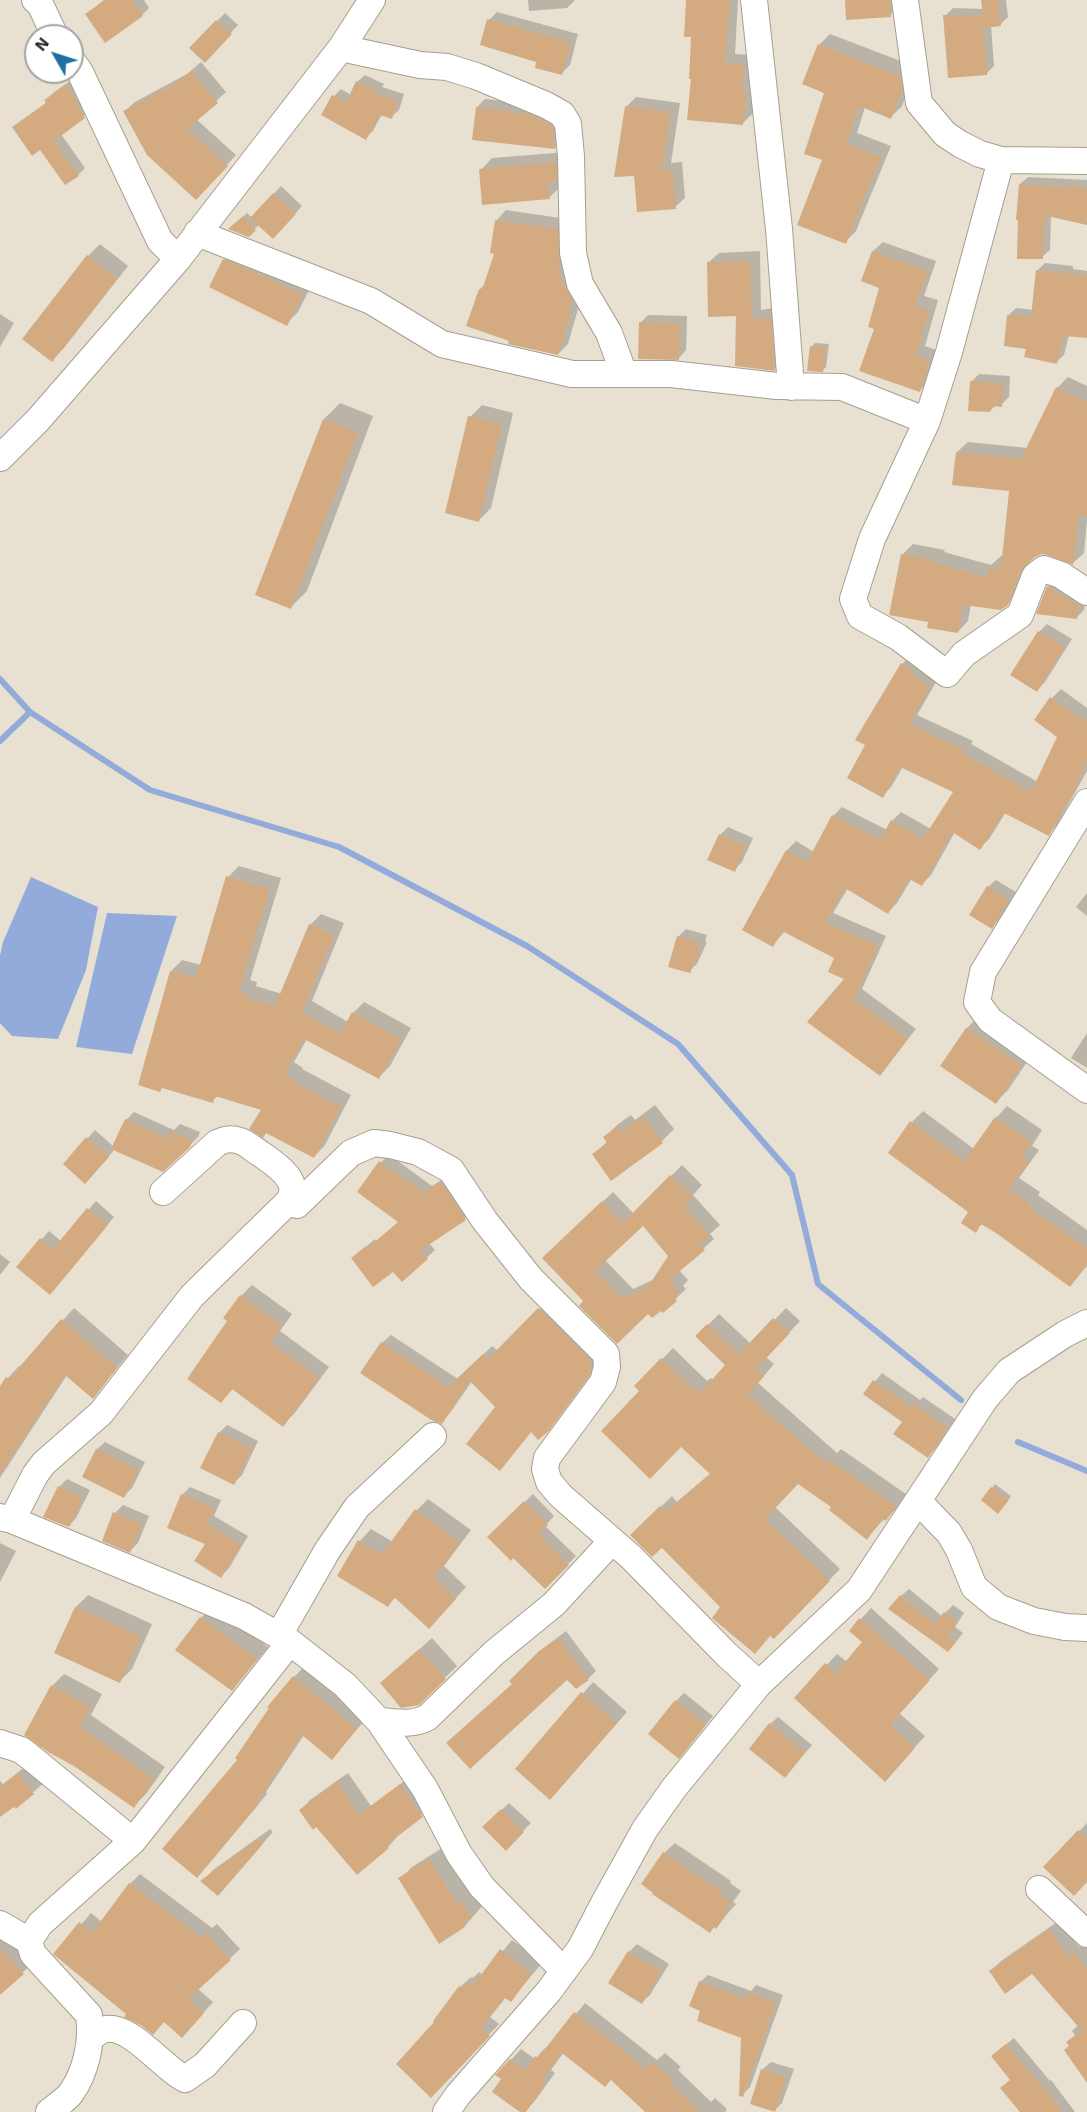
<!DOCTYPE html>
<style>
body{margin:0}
#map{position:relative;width:1087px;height:2112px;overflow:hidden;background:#e8e1d1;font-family:"Exo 2",sans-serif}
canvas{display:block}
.north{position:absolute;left:24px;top:24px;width:60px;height:60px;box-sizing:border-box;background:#fff;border:2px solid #a5a4a2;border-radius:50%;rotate:309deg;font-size:16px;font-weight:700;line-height:24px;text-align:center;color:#1e1c16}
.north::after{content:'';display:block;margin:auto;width:21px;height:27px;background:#1c71a1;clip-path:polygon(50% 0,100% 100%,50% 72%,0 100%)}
</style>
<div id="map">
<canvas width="1087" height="2112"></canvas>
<div class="north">N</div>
</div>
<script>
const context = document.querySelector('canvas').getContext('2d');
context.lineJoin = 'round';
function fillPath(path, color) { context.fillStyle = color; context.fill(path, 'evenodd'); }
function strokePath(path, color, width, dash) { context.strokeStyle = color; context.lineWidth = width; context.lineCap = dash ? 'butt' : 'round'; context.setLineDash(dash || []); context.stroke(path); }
fillPath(new Path2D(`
 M31,877L98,907L86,970L58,1039L12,1036L0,1023V956L3,942Z
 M107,913L177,916L132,1054L76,1047Z`), '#92abda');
fillPath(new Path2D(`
 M104,0H144L149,8L142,15L87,14Z
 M528,0H575L567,8L529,11Z
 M688,0H738L735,54L753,55L756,83L753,113L743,123L693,77V36Z
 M846,0H900L901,5L890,15Z
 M983,0H1006L1008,17L1000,25L991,26L994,66L986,74L945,16L953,8L983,9Z
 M497,12L578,34L570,65L562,73L538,61L489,20Z
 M225,13L238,25L205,61L191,48Z
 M830,34L911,65L913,78L902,106L891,117L865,107L857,133L891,146L856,231L845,242L824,159L826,92L819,45Z
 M201,62L226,92L196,119L236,155L206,188L125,111L135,102L187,74Z
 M365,75L384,84L382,87L404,94L399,110L391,117L382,114L373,131L365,138L334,96L341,89L351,95L357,82Z
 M74,78L91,110L61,134L85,168L78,175L14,127L47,102L46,100L53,93Z
 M636,97L680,103L671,163L682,162L685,198L675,207L635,175L627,106Z
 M485,99L519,103L548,111L563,140L555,148L477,107Z
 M567,152L561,186L549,198L481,170L492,158Z
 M1028,177L1087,180V223L1051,216L1050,250L1042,257L1020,184Z
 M281,186L302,206L281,229L260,224L248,235L231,229L247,213L252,218Z
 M506,210L567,219L582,289L577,309H578L568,344L558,354L468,325L480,289L485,284L496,253V221Z
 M883,242L936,261L924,296L938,300L925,346L939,351L929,381L920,390L876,328L881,287L863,280L873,251Z
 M100,244L128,266L64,348L52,360L88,256Z
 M236,248L313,282L298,312L286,324L224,260Z
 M760,251L761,310L780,307L784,359L774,369L738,315L708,263L719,253Z
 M1045,263L1073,266V269L1087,271V336L1069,335L1064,355L1056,362L1028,348L1008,316L1016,308L1034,310L1037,271Z
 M0,314L14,323L0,347Z
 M648,315L687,316L686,350L679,358L640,323Z
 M815,343L829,344L826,367L823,370L812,346Z
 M979,374L1010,376L1009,397L1001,405H996L990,411L971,382Z
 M1068,377L1087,386V520L1084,553L1073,563L1042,553L1031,559L1018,593L1007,604H971L968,621L958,632L929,621L902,555L913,544L945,550L944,552L991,565L1001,556H1003L1011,490L957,452L968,442L1028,448L1057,388Z
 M340,403L373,416L307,591L291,607L324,419Z
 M482,405L513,413L491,508L479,520L470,417Z
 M1056,579L1086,597L1084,610L1076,618L1039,613L1048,587Z
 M1047,624L1072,639L1045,682L1037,690L1039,632Z
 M911,655L939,677L917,715L973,741L971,744L1038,782L1059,736L1052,698L1061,689L1087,708V771L1057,825L1048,834L1006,812L989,839L980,848L955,832L931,875L922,884L912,878L897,903L888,912L848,888L833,913L886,936L862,989L916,1029L880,1074L846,979L836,957L785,931L773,945L744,930L787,850L796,841L814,852L833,816L842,807L887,830L892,821L901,812L931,829L955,791L903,767L891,787L882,796L867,745L902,664Z
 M728,827L753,838L742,862L734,870L720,835Z
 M239,866L281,878L250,980L257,982L256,986L282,994L310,925L321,914L344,923L312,1001L348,1022L353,1013L364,1002L411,1028L390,1066L379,1077L307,1039L294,1062L303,1068L302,1069L351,1095L325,1145L314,1157L263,1110L218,1096L212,1101L163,1087L160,1090L171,971L182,960L201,965L228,877Z
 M996,880L1016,892L999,920L991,927L988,887Z
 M1087,893V916L1076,907Z
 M686,929L707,935L705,942H707L697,964L689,971L678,937Z
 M979,1016L1033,1053L1008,1090L996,1102L942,1065L967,1028Z
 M1087,1033V1068L1071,1058Z
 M655,1105L674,1129L662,1141L611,1179L594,1154L608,1141L605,1137L617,1125L631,1115L635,1120Z
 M1007,1106L1042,1130L1032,1146L1039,1150L1019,1178L1040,1192L1038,1195L1087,1230V1266L1070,1285L983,1223L975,1231L970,1212L912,1122L923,1111L974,1149L996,1118Z
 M134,1112L174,1130L180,1124L200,1132L198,1137L189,1146L115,1149L93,1174L65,1164L95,1130L114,1147L126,1120Z
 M388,1154L432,1186L449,1175L473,1211L465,1218L429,1243L435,1250L402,1280L393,1270L361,1251L375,1239L376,1241L400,1221L359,1192Z
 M682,1165L702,1185L693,1195L720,1225L710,1234L714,1239L679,1270L688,1280L683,1286L686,1289L663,1311H649L585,1301L554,1248L613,1192L634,1214ZM643,1224L670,1256L655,1279L633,1289L605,1260Z
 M96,1201L114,1217L58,1285L18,1267L49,1231L61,1241Z
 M0,1254L10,1262L0,1275Z
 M252,1285L292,1314L280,1331L329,1367L294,1414L282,1425L234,1388L221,1401L230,1321L225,1318L241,1296Z
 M548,1300L600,1351L598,1365L557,1420L548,1429L532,1431L500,1469L497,1407L472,1381L450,1413L441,1423L382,1343L391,1335L458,1379L492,1346L498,1351Z
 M74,1308L128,1355L93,1397L67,1375L0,1478V1389L8,1378L19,1366L21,1367Z
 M786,1308L800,1321L766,1357L774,1364L758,1383L837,1453L841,1449L906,1494L897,1508L886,1519L885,1518L867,1538L833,1506L798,1482L775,1507L840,1569L774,1637L771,1635L755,1652L722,1607L662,1546L632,1535L672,1496L677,1502L711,1473L636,1386L673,1348L707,1381L711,1378L714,1381L727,1365L697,1336L719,1314L751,1344Z
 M882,1373L920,1400L923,1397L955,1419L936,1448L928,1456L904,1421L865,1394Z
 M227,1425L258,1441L242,1475L234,1483L219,1433Z
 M105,1442L145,1462L132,1488L124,1496L84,1476L97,1449Z
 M67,1479L90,1490L76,1518L69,1526L59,1487Z
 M995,1484L1011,1496L1002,1508L992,1488Z
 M190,1487L221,1500L214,1516L248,1536L229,1568L221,1576L207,1543L182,1495Z
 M533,1494L554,1516L545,1526L576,1556L545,1587L513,1556L489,1537Z
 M428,1499L471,1530L444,1566L466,1587L440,1616L396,1597L388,1605L339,1575L360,1541L371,1529L393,1542L417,1510Z
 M123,1505L149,1516L138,1543L130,1551L115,1513Z
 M0,1543L16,1551L0,1582Z
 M909,1589L942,1616L953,1605L964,1613L955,1627L963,1633L956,1642L901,1596Z
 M88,1595L152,1624L132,1669L120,1681L56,1653L76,1607Z
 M213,1606L268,1647L232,1690L201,1618Z
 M871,1608L939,1669L899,1713L925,1736L895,1769L796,1698L837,1654L847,1662L864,1642L851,1630Z
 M566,1631L596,1671L588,1679L567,1678L513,1684L511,1681L549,1644Z
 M432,1638L457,1666L419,1703L382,1683Z
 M304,1667L367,1718L332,1758L304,1735L266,1792L267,1794L207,1866L239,1760L294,1677Z
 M64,1674L102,1694L91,1715L165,1767L146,1794L134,1806L52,1686Z
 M593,1682L627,1712L561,1787L517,1769Z
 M684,1693L713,1716L686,1749L676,1701Z
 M778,1717L812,1745L785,1776L770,1724Z
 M30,1763L45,1782L16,1807L14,1805L0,1815V1781L3,1784Z
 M348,1773L371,1806L411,1776L432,1806L396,1835L397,1837L388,1847L301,1810L310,1800Z
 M509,1803L531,1823L506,1848L484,1827Z
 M1087,1823V1880L1045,1867Z
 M270,1829L273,1832L218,1894L203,1881L213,1870Z
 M675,1843L731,1881L730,1883L741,1891L733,1902L736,1904L716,1927L664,1853Z
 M442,1848L470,1892L473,1890L483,1905L465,1926L440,1942L400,1879L412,1867Z
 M140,1874L212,1928L217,1924L240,1949L198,1989L213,2002L192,2026L129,2014L56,1953L91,1913L102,1922L130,1884Z
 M1060,1920L1079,1947L1084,1943L1087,1946V2080L1068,2042L1075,2035L1072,2031L1078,2025L1032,1972L991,1971L1001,1961Z
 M0,1923L35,1961L0,1993Z
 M512,1940L542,1963L511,2000L506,1997L490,2017L499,2024L442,2085L437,2022L460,1987L471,1977L473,1978L479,1972L483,1975Z
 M637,1944L669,1964L650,1995L642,2002L629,1952Z
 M708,1975L751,1991L756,1985L783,1995L750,2087L742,2095V2037L702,2010L700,1982Z
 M585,2003L657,2060L665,2053L681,2067L678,2070L711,2102L715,2098L727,2109L725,2112H649L612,2078L564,2052L551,2070L555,2073L534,2102L523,2112L503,2079L511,2060L521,2049L535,2059L546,2047L548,2048Z
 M1014,2038L1050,2081L1051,2080L1075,2112H1020L1002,2088L1011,2079L1000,2049Z
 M771,2062L794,2069L782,2103L774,2111L752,2103L763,2069Z`), '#0003');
strokePath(new Path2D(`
 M0,679L30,712L150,790L339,847L527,946L678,1044L792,1175L818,1284L961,1400
 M0,741L30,712
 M1018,1442L1087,1471`), '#92abda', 6);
fillPath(new Path2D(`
 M105,0H132L143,16L105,43L85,14Z
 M686,0H730L725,63L744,64L742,92H747L743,125L687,120L691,79H689L691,37H684Z
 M845,0H890L891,17L846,20Z
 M981,0H998L1001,26L984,28L983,24L987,75L948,78L943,15L983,16Z
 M487,19L571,42L562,75L535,68L536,62L480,45Z
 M216,20L232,34L205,63L189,48Z
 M818,44L900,76L902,90L891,119L859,106L846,144L881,157L846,244L797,225L822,160L804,154L824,93L802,84Z
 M191,71L218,103L187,129L228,166L196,200L147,155L123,111L175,84Z
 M356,81L377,91L376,94L398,101L392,119L380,115L366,140L321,115L332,95L346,103Z
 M67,84L85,118L54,141L79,176L65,185L40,150L32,156L12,127L46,103L44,100Z
 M625,106L671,112L662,171L673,170L676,209L637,212L634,176L614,177Z
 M476,107L512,111L511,113L530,114L539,119L551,125L553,129L555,149L472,140Z
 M556,162L557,181L548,182L550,199L482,205L479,169Z
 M1019,184L1069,188V185L1087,189V225L1047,216L1046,222H1044L1043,259H1017L1018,220H1016Z
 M273,193L296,214L273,239L250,218Z
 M243,216L256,230L249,237L228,229Z
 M495,220L558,229L560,261L558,274L562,275L560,283L565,285L572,300L568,319H569L558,355L508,344L509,341L466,326L479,289L482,290L494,254L490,253Z
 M872,251L928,271L915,306L929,310L916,356L930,361L920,392L859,371L874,329L868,327L879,288L861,281Z
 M87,255L117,279L52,362L22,339Z
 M223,259L262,275L303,295L287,326L209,287Z
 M750,261L752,319L771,317L775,371L735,366L736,316L708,317L707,262Z
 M1036,270L1087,275V338L1063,336L1057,364L1024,357L1026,349L1004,346L1007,315L1031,317Z
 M639,322L680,323L679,360L638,359Z
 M810,346L826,347L823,372L807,371Z
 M970,381L1003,383L1002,407L991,406L990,412L968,411Z
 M1056,387L1087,402V516L1079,515L1073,565L1048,555L1042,554L1035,557L1021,570L1008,605L1001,610L963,605L958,633L927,628L928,622L889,615L901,554L935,560L934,563L987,577L989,566L1001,568L1009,491L952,485L956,452L1021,459Z
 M468,416L502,424L479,522L445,513Z
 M323,419L358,432L291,609L255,595Z
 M1047,586L1079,605L1077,619L1036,614Z
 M1038,631L1065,647L1037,692L1010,675Z
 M901,663L915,672L913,676L931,687L909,724L965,750L963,754L1031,792L1057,737L1034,720L1050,697L1087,723V761L1076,787L1049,836L1004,813L980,850L952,832L922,886L909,879L888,914L845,888L825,922L878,946L854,999L908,1039L880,1076L807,1022L844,979L828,972L834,958L782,931L773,947L742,930L786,850L807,862L832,815L880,840L891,820L923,839L953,792L900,767L883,798L847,778L865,745L855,740Z
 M719,834L746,846L735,872L707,860Z
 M226,876L270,889L239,991L246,993L245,997L275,1006L309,924L334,935L302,1012L340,1034L352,1012L401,1039L379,1079L304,1039L284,1073L293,1079L292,1081L341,1107L314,1158L266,1133L263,1138L249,1129L261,1110L215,1096L213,1103L162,1088L160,1092L138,1085L170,971L196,978Z
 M987,886L1009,900L992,929L969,915Z
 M677,936L700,943L698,949L700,950L690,973L668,967Z
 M966,1028L1022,1065L996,1104L940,1066Z
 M643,1116L663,1143L611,1181L592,1154L607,1143L603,1137L618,1126L622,1131Z
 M995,1117L1032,1142L1022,1157L1029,1162L1009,1189L1030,1204L1028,1207L1087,1248V1265L1070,1287L996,1233L981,1224L976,1233L961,1223L968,1212L888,1153L910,1121L964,1161Z
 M125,1119L168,1139L171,1131L193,1140L190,1147L163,1172L111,1149Z
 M86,1137L109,1157L85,1184L63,1164Z
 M379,1161L424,1193L441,1181L466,1220L421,1250L428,1259L402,1282L393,1272L373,1287L351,1258L366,1246L368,1248L398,1222L357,1192Z
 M670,1175L693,1197L684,1206L710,1236L700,1245L705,1250L669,1280L679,1292L674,1297L677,1301L663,1313L661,1311L652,1318L648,1314L617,1344L579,1306L583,1301L542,1258L602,1201L623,1223ZM643,1226L668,1256L648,1287L622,1298L595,1271Z
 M87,1208L108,1225L50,1295L16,1267L40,1238L53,1249Z
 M240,1295L282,1326L270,1342L319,1378L283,1427L232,1389L221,1403L187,1379L227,1321L223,1318Z
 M538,1308L591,1361L592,1366L589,1375L549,1431L538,1440L531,1432L500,1471L466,1444L495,1407L470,1381L442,1424L433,1421L360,1373L381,1342L448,1387L483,1354L488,1359Z
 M773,1318L790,1333L756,1369L764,1376L748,1395L825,1463L828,1459L896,1506L886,1521L882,1518L867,1540L829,1510L831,1507L798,1484L765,1519L830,1581L774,1639L770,1636L755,1654L712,1618L720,1607L662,1548L652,1557L630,1535L660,1506L665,1512L710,1474L681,1447L650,1479L601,1431L639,1391L634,1386L661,1358L695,1391L699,1388L702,1391L725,1365L695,1336L707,1324L739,1354Z
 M61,1319L117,1368L93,1399L65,1375L0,1474V1386L6,1377L9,1379Z
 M873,1380L912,1407L914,1404L948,1428L928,1458L893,1434L902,1422L863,1394Z
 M218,1432L252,1449L234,1485L200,1468Z
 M96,1449L138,1470L124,1498L82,1477Z
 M58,1486L83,1498L69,1527L43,1517Z
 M991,1487L1009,1500L998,1514L981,1500Z
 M181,1494L214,1508L207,1524L242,1545L221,1578L194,1561L205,1544L167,1528Z
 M524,1501L548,1525L538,1534L569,1565L545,1589L513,1558L511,1561L487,1537Z
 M415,1509L460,1542L434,1578L456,1599L429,1629L394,1597L388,1607L337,1576L358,1540L382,1554Z
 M113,1512L142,1524L130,1553L102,1541Z
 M900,1595L935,1624L944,1612L958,1622L948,1635L956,1642L948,1652L888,1609Z
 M75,1607L141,1636L120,1683L54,1653Z
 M200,1617L257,1659L232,1691L175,1650Z
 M859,1618L930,1680L890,1725L915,1748L885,1782L794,1698L825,1663L836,1673L862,1642L849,1631Z
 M558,1638L589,1680L576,1689L567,1680L470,1769L446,1743L512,1684L509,1681L539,1651Z
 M419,1649L446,1679L419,1705L401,1708L380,1683Z
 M293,1676L357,1729L332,1760L302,1735L256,1803L258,1805L197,1878L162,1849L237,1760L235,1758L269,1708L267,1707Z
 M51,1685L91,1707L80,1727L154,1779L134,1808L74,1766L48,1752L24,1735Z
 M581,1692L617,1723L550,1800L515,1769Z
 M675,1700L706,1725L679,1759L648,1734Z
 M769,1723L805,1753L785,1778L749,1749Z
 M18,1773L34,1794L16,1809L14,1807L0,1817V1787Z
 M337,1781L360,1814L400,1784L423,1817L386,1845L389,1848L357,1875L316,1827L313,1830L299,1810Z
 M501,1809L524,1832L506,1851L482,1827Z
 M1078,1830L1087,1838V1882L1074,1896L1043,1867Z
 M258,1839L263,1844L218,1896L200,1881Z
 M663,1852L722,1892L720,1895L731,1902L723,1913L726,1915L716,1929L714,1927L710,1933L652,1894L653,1893L641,1884Z
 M429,1859L457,1903L461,1901L472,1918L463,1924L465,1927L439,1944L398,1878Z
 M129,1883L201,1937L206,1933L231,1960L188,1999L204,2013L182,2038L164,2022L153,2035L142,2026L124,2017L126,2014L53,1954L79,1922L92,1933Z
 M1049,1929L1068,1956L1073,1952L1087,1968V2083L1064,2050L1069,2046L1066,2042L1082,2031L1032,1974L1005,1994L989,1971Z
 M0,1948L24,1974L0,1995Z
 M500,1949L532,1974L511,2002L505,1998L481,2028L490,2036L431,2098L396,2064L434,2022L433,2021L459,1986L462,1988L468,1982L473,1986Z
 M628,1951L662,1972L642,2004L608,1983Z
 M699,1981L745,1999L747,1992L776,2002L743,2097L739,2096L741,2038L697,2021L700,2011L689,2006Z
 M574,2012L646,2069L653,2062L672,2079L669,2082L700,2112H645L611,2080L605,2087L562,2053L542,2081L546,2084L526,2112H520L492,2092L501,2079L495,2075L510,2059L525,2070L535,2056L538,2058Z
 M1006,2044L1042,2087L1043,2086L1062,2112H1020L1000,2088L1010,2080L991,2056Z
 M761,2069L787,2077L775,2112L750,2104Z`), '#d4ab80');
const minor = new Path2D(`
 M35,0L39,2L55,36
 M754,0L779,229L791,387
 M905,0L919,103L945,134L960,144L980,154L1001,160L1087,161
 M341,48L420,65L447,67L476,76L546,105L562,114L568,124L571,156L573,253L580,284L609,333L624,374
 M72,61L80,72L160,241L178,259
 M1001,160L949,352L927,421L872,539L853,599L860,616L898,637L947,674L964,654L1020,615L1035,576L1044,569L1061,575L1087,592
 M197,233L371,301L442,344L572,374H671L777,386L842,387L927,421
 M0,458L38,420L178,259L341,48L372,0
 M1087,802L983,972L977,1002L990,1020L1087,1090
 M288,1202L297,1205L351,1153L374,1143L390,1145L418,1152L451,1170L485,1221L531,1279L606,1354L607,1367L603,1382L547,1458L545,1469L549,1482L561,1496L631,1557L727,1655L759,1684
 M918,1501L949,1533L959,1550L974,1587L998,1607L1034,1621L1065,1627L1087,1628
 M0,1517L12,1520L244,1616L290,1642L345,1685L379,1721L425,1789L459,1854L482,1887L564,1971
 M12,1520L35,1475L44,1463L101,1413L192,1296L288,1202C303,1181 276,1165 261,1154C254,1150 247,1143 240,1141C231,1138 226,1139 217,1143L163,1192
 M279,1635L327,1551L357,1507L433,1436
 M379,1721C396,1722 413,1726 428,1717L494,1653L554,1604L612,1541
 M0,1743L21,1750L29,1756L133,1841
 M1039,1889L1087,1934
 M0,1924L29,1941
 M91,2038C94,2035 98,2032 102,2030C129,2021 162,2068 185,2079L205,2065L243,2023
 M49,2112C56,2106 66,2100 71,2093C86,2072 93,2041 89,2015L33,1954L29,1941L40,1924L133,1841L290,1642
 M446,2112L458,2095L549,1991L580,1949L604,1903L645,1829L674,1788L759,1684L859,1590L985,1399L1009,1371L1065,1334L1087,1323`);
strokePath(minor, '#a69f90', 28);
strokePath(minor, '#fff', 26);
</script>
